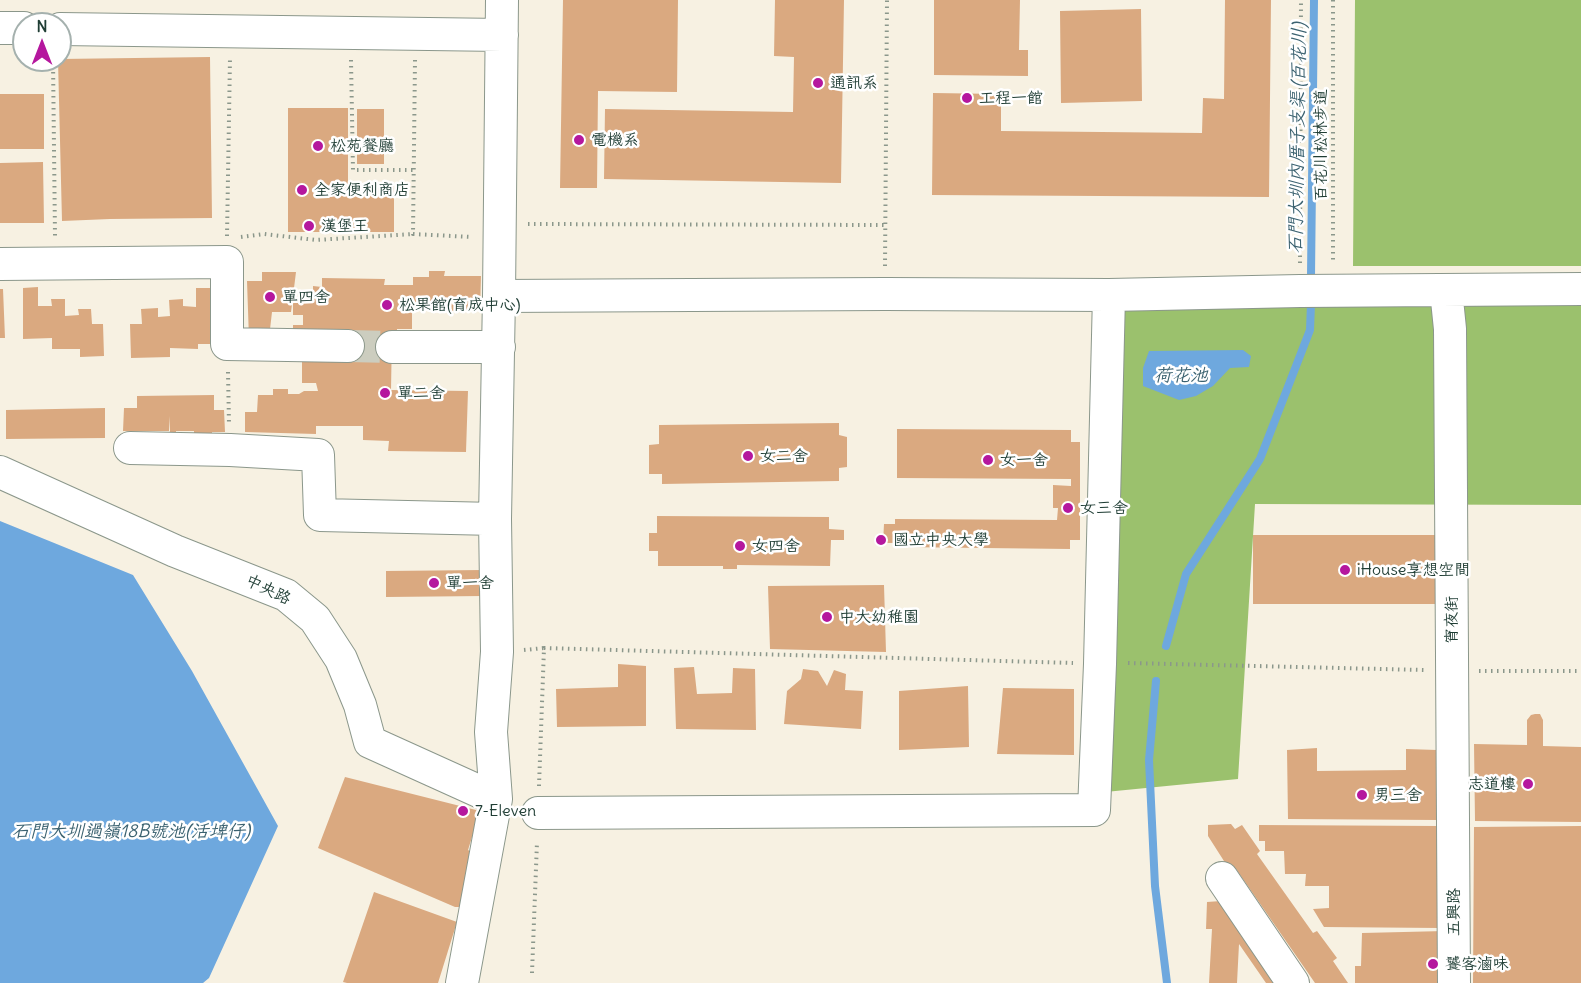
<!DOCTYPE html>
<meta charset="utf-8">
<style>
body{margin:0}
#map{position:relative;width:1581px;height:983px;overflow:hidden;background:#f7f1e2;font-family:Delius,sans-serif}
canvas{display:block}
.north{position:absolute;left:12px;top:12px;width:60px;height:60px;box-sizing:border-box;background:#fff;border:2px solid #a5b1ae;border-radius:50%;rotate:0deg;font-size:16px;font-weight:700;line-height:24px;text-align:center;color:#1f3d34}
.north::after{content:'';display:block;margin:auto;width:21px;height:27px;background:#b5179e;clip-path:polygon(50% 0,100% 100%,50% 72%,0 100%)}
</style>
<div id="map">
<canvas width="1581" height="983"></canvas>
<div class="north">N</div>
</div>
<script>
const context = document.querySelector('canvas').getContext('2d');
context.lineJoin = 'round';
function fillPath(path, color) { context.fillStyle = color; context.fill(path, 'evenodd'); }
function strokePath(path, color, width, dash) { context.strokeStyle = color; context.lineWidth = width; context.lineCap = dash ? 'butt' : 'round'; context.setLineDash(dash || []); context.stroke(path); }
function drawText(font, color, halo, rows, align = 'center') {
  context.font = font + ' Delius,"LXGW WenKai TC",sans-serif'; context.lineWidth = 5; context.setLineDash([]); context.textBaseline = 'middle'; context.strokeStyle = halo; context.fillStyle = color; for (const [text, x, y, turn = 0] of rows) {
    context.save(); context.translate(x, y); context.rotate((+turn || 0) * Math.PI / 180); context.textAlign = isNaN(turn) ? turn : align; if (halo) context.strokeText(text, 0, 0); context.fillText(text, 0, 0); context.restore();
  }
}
fillPath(new Path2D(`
 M1355,0H1581V266H1353Z
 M1581,290V505L1255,504L1238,779L1095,793L1109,295Z`), '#9bc16d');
fillPath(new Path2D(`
 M1243,350L1251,356L1249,367L1230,368L1213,386L1196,396L1179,400L1143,386V368L1149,351Z
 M0,521L133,575L192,671L278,826L209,978L203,983H0Z`), '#6ea8de');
strokePath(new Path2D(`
 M1311,276L1314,0
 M1166,646L1186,574L1260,459L1310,330L1311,304
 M1156,681L1149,760L1155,886L1167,983`), '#6ea8de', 8);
fillPath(new Path2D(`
 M563,0H678L677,92L598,91L597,188H560Z
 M775,0H844L841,183L604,179L605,109L793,112L794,57L774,56Z
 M934,0H1020L1019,50H1028V76L934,75Z
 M1225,0H1271L1269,197L932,195L933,93L1001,94V131L1202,133L1203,98L1224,99Z
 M1141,9L1142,101L1061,103L1060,11Z
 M210,57L212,218L110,219L62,221L58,60H60V59Z
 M0,94H44V149H0Z
 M288,108H348V184H394V232H288Z
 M357,109H384V164H357Z
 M43,162L44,223H0V163Z
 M429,271H445L444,276H481L480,311H412V329H397V333H392L391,390L468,391L466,452L388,451L389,441L363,440V426H316V434L245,432V412H257L258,395H273V389H288V394H299L304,391H318L316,383H302V361L348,362L293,333V325H303V315H293V298H313V286L322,287V278L385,279L384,285H413V277H429Z
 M262,272H296L291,312H272L269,338L249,339L247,281H262Z
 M38,287V306H52L51,299H65V316L79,315L78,309H91L92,324H103L104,356L80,357V349H52V338L23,339V288Z
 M196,288H211V344H198V349L170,348V357L131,358L130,324H142L141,309L158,308V317L170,316L169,300L183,299V306L196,307Z
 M0,289H3L5,338H0Z
 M214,395V410H224L225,432H212V448H194V431H176V440L170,439V416L169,431H123L124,408H137V396Z
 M105,408V438L6,439V410Z
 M839,423V435L847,437V467L839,468V481L662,484V474H649V445L659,444V425Z
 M897,429L1071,430V442H1080V540H1070V549L898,547V543H883L884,524H895V519L1057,520L1058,508H1053V485L1071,486V479L897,478Z
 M657,516L829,517V529L844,530V540H831L830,566L737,565V569H723V566H658V551H649V533H657Z
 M1253,535H1437V604H1253Z
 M483,570V596L386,597V571Z
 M884,585L886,652L770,649L768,586Z
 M618,664L646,666V726L557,727L556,689L618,687Z
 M694,667L697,694L732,693L733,668L755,669L756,730L676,729L674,668Z
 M803,669L818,671L827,686L834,670L846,674L845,690L863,691L861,729L784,724L787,691L801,679Z
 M968,686L969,747L899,750V691Z
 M1003,688L1074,689V755L997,754Z
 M1535,714H1540L1543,720V746L1581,747V822L1475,821L1474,744L1527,745V720L1531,715Z
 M1317,748V771L1406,770V749L1437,750V820L1288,819L1287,750Z
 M345,777L480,811L468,850L473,853L463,907H455L318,848Z
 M1231,824L1235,829L1242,825L1260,851L1257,854L1313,933L1317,931L1337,958L1333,961L1348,983H1315L1236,869L1231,872L1208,836V825Z
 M1259,825L1438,826L1440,928L1324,927L1313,909L1329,908V886H1305L1306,874H1285L1284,851H1265V841H1259Z
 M1581,826V983H1473L1474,827Z
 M374,892L457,922L438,983H347L343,982Z
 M1221,901L1277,983H1266L1239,944L1237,983H1209L1212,929H1206L1207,902Z
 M1445,931L1446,983H1355V966H1361L1362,933Z`), '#daa980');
strokePath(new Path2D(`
 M348,346L392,347`), '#cccdbf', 32, [32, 16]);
const minor = new Path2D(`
 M502,0L499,296L885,294L1109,295L1300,291L1581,289
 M0,28H24
 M60,29L502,35
 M0,264L227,262V344L348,346
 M1446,290L1450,329L1454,983
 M392,347H499
 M130,448L230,450L318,455L320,515L495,519
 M0,472L175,551L286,595L315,619L341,659L360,705L370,742L496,799
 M538,813L1094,810L1100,664L1109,295
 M1222,878L1293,983
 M462,983L496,799L491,732L497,652L495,519L499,296`);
strokePath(minor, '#8b978b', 34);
strokePath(new Path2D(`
 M1333,0V263
 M53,60L55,236
 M351,60L353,170H414
 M415,60L413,234L472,237
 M528,224L885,225
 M227,236L230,58
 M241,237L264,234L316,240L413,234
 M1300,263L1301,0
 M885,266L887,0
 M228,372L229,424
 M524,650L544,648
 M1128,663L1424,670
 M1479,671H1581
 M539,786L544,648L1073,663
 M532,973L537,842`), '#8b978b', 4, [1.5, 4.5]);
strokePath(minor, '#fff', 32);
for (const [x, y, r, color] of [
 [818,83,6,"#b5179e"],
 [967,98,6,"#b5179e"],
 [579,140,6,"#b5179e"],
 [318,146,6,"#b5179e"],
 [302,190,6,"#b5179e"],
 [309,226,6,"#b5179e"],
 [270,297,6,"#b5179e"],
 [387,305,6,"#b5179e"],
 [385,393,6,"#b5179e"],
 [748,456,6,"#b5179e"],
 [988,460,6,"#b5179e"],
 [1068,508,6,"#b5179e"],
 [881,540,6,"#b5179e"],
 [740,546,6,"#b5179e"],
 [1345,570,6,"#b5179e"],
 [434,583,6,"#b5179e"],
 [827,617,6,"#b5179e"],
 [1528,784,6,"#b5179e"],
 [1362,795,6,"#b5179e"],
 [463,811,6,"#b5179e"],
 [1433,964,6,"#b5179e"]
]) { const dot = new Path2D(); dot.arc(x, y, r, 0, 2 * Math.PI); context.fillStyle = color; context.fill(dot); strokePath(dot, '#fff', 2); }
drawText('16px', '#1f3d34', '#fff', [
 ["通訊系",830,83],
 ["工程一館",979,98],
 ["電機系",591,140],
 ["松苑餐廳",330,146],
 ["全家便利商店",314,190],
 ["漢堡王",321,226],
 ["單四舍",282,297],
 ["松果館(育成中心)",399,305],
 ["單二舍",397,393],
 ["女二舍",760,456],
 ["女一舍",1000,460],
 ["女三舍",1080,508],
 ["國立中央大學",893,540],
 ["女四舍",752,546],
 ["iHouse享想空間",1357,570],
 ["單一舍",446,583],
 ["中大幼稚園",839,617],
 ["志道樓",1516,784,"right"],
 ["男三舍",1374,795],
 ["7-Eleven",475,811],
 ["饕客滷味",1445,964]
], 'left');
drawText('16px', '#1f3d34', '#fff', [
 ["百花川松林步道",1321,145,-90],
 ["中央路",268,590,26],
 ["宵夜街",1452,620,-90],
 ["五興路",1454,912,-90]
]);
drawText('italic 18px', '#3b6270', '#fff', [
 ["石門大圳內厝子支渠 (百花川)",1298,138,-89],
 ["荷花池",1181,376],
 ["石門大圳過嶺18B號池(活埤仔)",131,832]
]);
</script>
